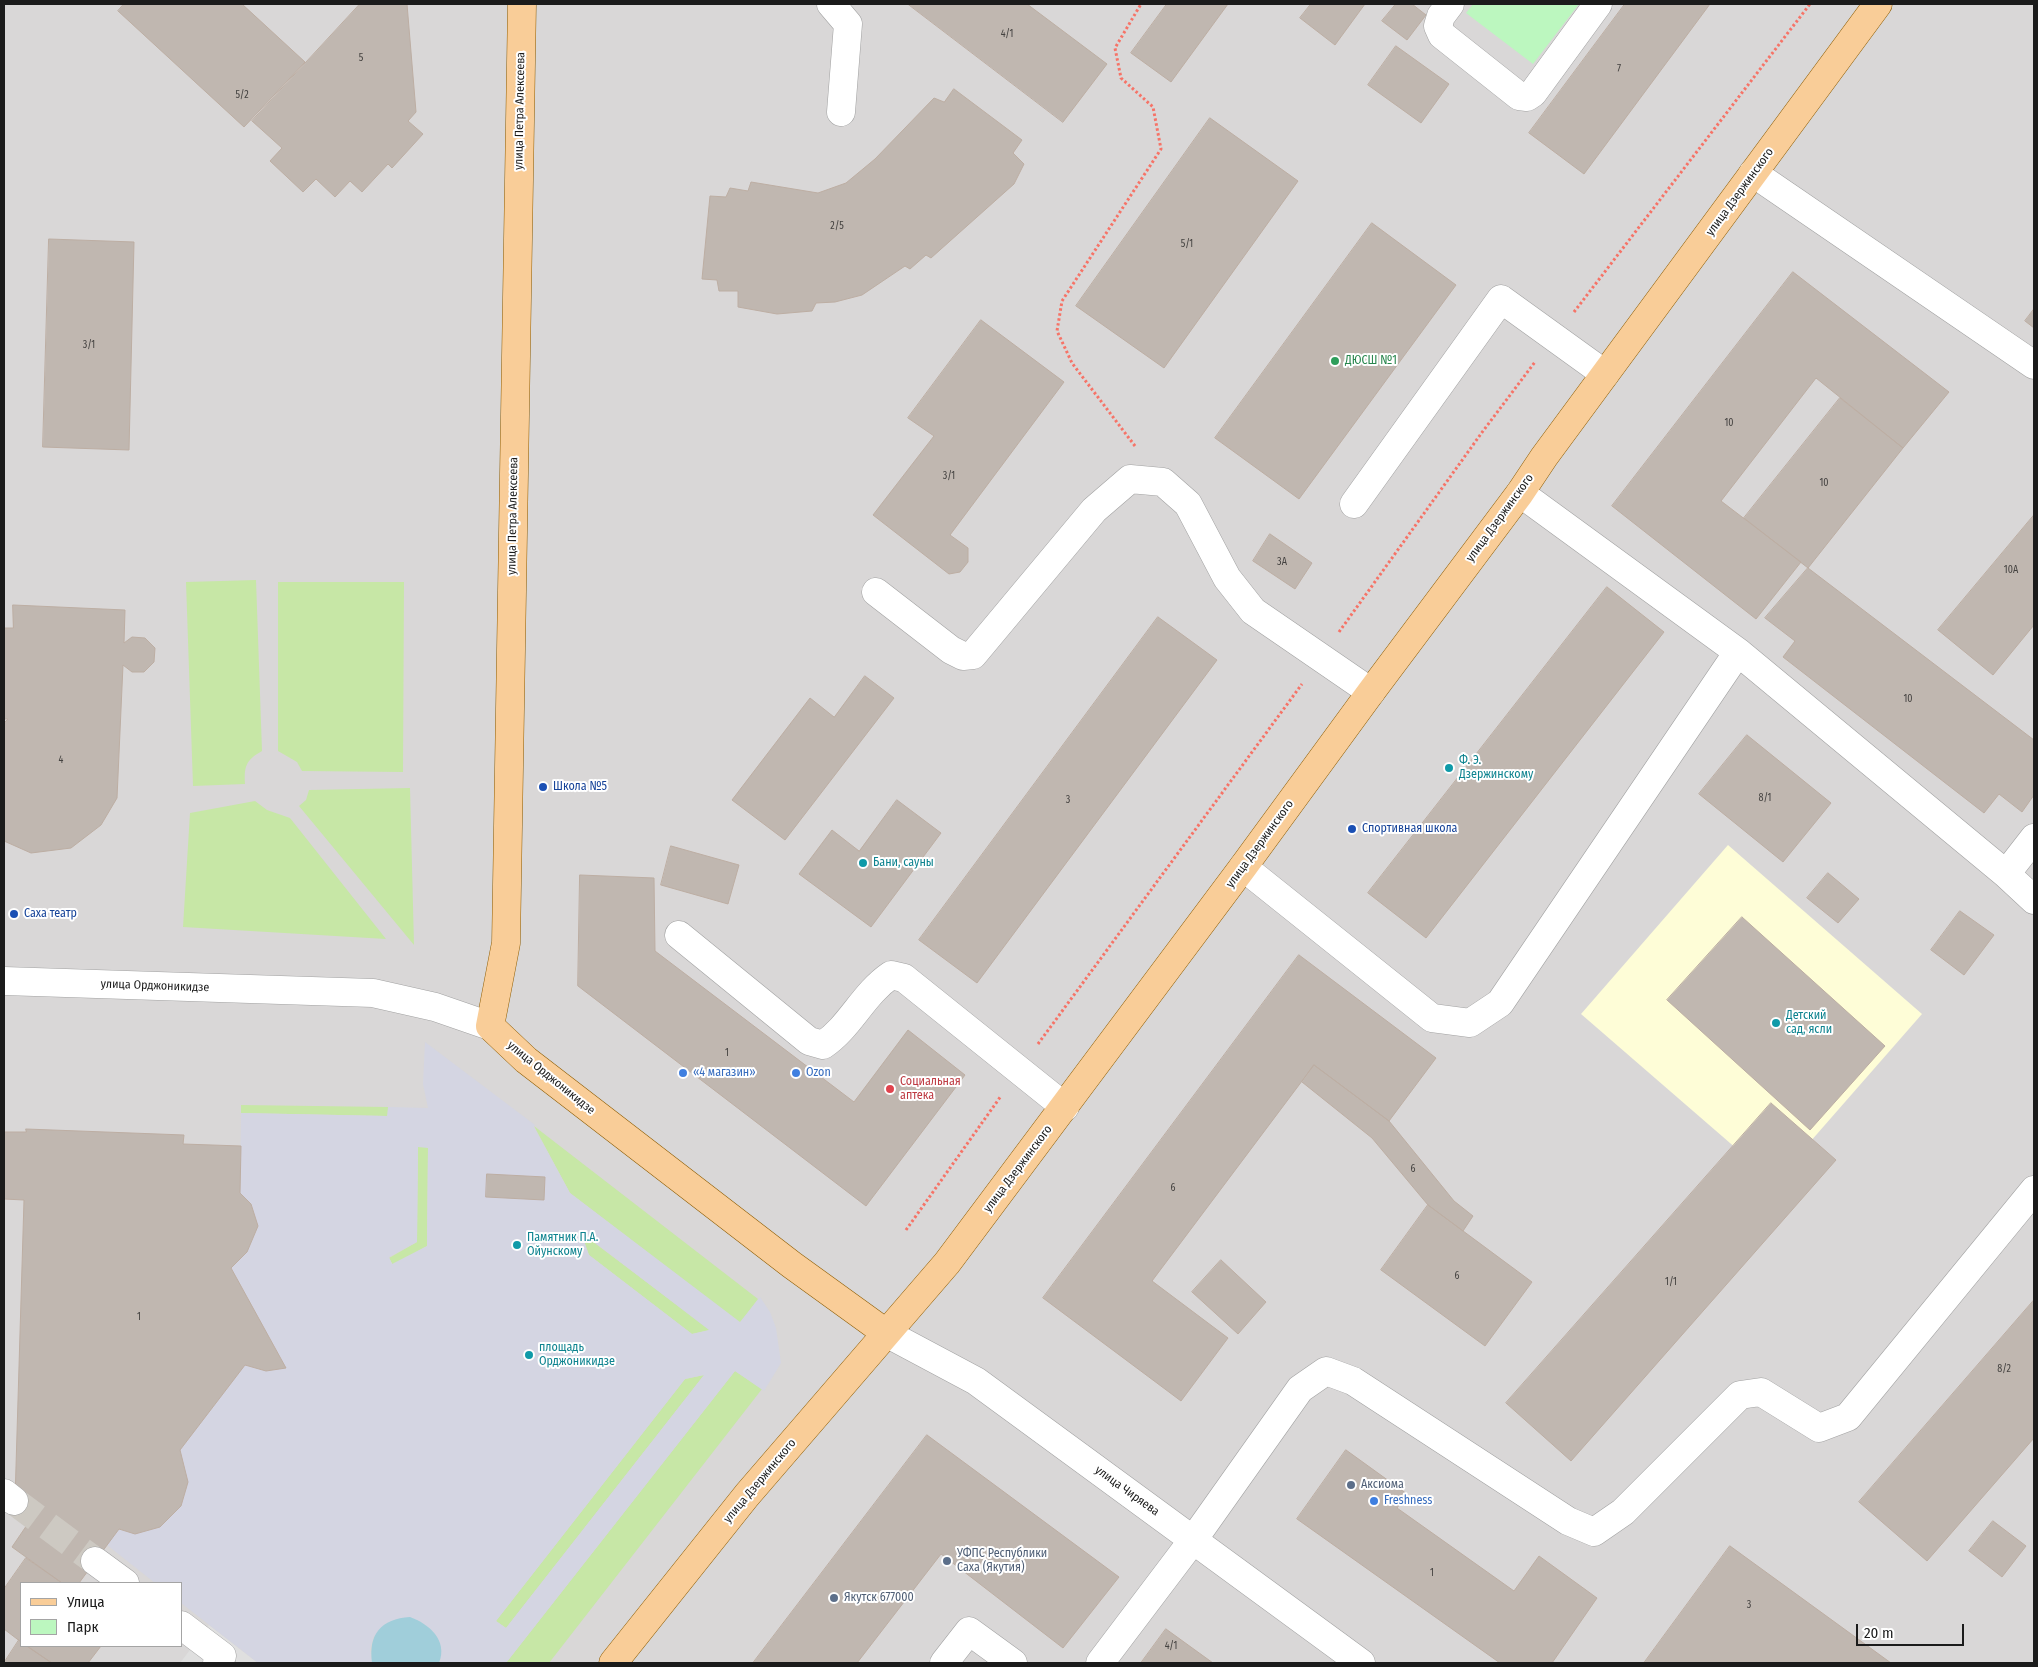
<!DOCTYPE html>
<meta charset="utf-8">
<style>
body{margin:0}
#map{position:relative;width:2038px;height:1667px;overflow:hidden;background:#ece8e0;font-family:"Fira Sans Condensed",sans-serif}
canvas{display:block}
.frame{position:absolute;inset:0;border:5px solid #1b1b1b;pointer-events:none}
.legend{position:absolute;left:20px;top:1582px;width:162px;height:65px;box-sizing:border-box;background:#fff;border:1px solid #a4a4a4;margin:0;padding:6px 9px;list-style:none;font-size:15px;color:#1b1b1b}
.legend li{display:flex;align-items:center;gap:10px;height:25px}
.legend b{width:25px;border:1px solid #a4a4a4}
.scale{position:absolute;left:1856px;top:1624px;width:108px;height:22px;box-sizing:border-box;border:2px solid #1b1b1b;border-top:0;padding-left:6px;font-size:15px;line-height:18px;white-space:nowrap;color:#1b1b1b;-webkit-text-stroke:4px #fff;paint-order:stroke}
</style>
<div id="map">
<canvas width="2038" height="1667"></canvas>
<div class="frame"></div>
<ul class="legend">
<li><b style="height:6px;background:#f9cd98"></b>Улица</li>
<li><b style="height:14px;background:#bcf7bf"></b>Парк</li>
</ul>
<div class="scale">20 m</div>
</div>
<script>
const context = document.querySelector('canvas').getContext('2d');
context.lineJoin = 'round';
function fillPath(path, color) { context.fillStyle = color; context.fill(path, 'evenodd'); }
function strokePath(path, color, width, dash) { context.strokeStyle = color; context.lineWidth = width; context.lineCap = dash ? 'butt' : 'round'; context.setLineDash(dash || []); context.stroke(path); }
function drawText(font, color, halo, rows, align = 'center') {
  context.font = font + ' "Fira Sans Condensed",sans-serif'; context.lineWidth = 4; context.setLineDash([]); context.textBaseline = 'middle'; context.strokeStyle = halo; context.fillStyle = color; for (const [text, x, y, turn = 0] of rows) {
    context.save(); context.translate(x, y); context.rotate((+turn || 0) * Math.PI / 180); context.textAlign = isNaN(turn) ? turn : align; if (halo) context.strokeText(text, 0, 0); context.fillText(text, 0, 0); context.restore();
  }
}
fillPath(new Path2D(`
 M4,4H2034V1663H4ZM21,1583H181V1646H21Z`), '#d9d7d7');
fillPath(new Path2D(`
 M1728,845L1922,1014L1775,1182L1581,1014Z`), '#fefdd7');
fillPath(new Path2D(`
 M256,580L262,751C246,760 244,766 245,784L193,786L186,582Z
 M278,582H404L403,772L302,771L297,762L278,751Z
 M410,788L414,945L299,806L306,800L309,790Z
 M255,801L267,810L290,818L386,939L183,927L190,813Z
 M241,1105L388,1107V1116L241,1113Z
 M534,1126L758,1299L740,1323L570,1193Z
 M418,1147H428L427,1246L393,1265L389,1258L417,1242Z
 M580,1232L710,1330L692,1334L589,1255Z
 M735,1371L762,1389L549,1663H506Z
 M704,1375L506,1628L496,1621L685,1379Z`), '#c7e7a6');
fillPath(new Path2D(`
 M1473,4H1579L1533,64L1466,13Z`), '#bcf7bf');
fillPath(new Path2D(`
 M209,1625L258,1663H180Z`), '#dfdfdf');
fillPath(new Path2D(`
 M425,1042L535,1125L534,1127L570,1193L740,1322L760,1297L770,1312L776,1328L781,1363L764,1391L735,1371L506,1663H439L441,1659L374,1636L370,1649L372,1663H258L181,1603V1583H155L107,1545L119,1529L135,1533L160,1527L181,1506L188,1482L180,1450L245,1365L266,1371L286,1368L231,1268L247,1252L258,1226L251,1204L240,1193L241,1113L387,1116L388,1107L428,1108L423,1084ZM418,1147L428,1148L427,1246L392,1264L389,1257L417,1242ZM581,1232L709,1330L692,1334L589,1255ZM704,1375L506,1628L496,1621L685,1379Z`), '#d4d5e2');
fillPath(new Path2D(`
 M410,1617C429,1624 448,1640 439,1663H372C368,1634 381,1619 410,1617Z`), '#a0ceda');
const building = new Path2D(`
 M124,4H242L305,62L244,127L118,11Z
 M360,4H407L416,112L408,121L423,134L392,168L388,164L362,192L350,181L335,197L316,179L303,192L270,161L282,148L252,121Z
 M908,4H1027L1107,64L1063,122Z
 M1167,4H1228L1171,82L1131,53Z
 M1311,4H1365L1335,45L1300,18Z
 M1396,4H1412L1426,15L1407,40L1382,21Z
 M1625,4H1710L1584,174L1529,133Z
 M1396,46L1449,84L1421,123L1368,85Z
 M954,89L1022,140L1013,153L1024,164L1014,184L931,258L926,255L910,269L905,266L862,295L835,302L816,303L812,311L777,314L738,307V291H719L717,280L702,279L710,196L726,197L730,188L748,191L751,182L818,193L846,183L875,159L934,98L944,102Z
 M1210,118L1298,181L1164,368L1076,306Z
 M1372,223L1456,285L1299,499L1215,438Z
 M49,239L134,242L129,450L43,447Z
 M1793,272L1949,392L1903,448L1816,378L1721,501L1801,562L1756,619L1612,506Z
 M2034,309V328L2025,321Z
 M981,320L1064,382L950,535L968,548V562L960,572L949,574L873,515L934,436L908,418Z
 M1840,398L1903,448L1808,568L1744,518Z
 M2034,515V625L1993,675L1938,630Z
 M1270,534L1312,563L1295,589L1253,561Z
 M1808,568L2034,740V795L2022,812L1999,794L1984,813L1783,657L1795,641L1765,618Z
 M1607,587L1664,632L1426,938L1368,893Z
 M13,605L125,610L124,643L132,637L145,638L155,648L154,662L144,672H132L123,665L117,798L101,825L71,848L31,853L4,841V723L8,719H4V628H13Z
 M1158,617L1217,660L977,983L919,940Z
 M865,676L894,698L785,840L732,800L810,698L834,717Z
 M1747,735L1831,803L1783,862L1699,794Z
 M897,800L941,833L871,927L799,874L832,830L859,851Z
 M671,846L739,865L728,904L661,885Z
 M1828,873L1859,899L1838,923L1807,898Z
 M580,875L654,878L655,951L854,1102L908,1030L965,1075L866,1206L578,986Z
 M1960,911L1994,935L1964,975L1931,950Z
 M1742,917L1885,1046L1810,1130L1667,1000Z
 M1299,955L1436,1058L1389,1121L1314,1065L1152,1281L1228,1338L1181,1401L1043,1298Z
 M1314,1065L1389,1121L1454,1201L1473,1216L1463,1231L1428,1205L1372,1138L1302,1082Z
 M1771,1103L1836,1160L1571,1461L1506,1403Z
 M26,1129L184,1135L183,1144L241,1146L240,1193L251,1204L258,1226L247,1252L231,1268L286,1368L266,1371L245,1365L180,1450L188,1482L181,1506L160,1527L135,1534L119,1529L79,1583H62L12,1547L29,1522L9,1508L15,1500L24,1200L4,1199V1132H26Z
 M487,1174L545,1177L544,1200L486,1197Z
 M1428,1205L1532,1282L1485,1346L1381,1270Z
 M1221,1260L1266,1302L1238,1334L1192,1292Z
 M2034,1300V1438L1927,1561L1859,1502Z
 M927,1435L1119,1577L1063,1648L941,1554L857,1663H753Z
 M1346,1450L1407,1494L1397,1508L1514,1591L1539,1556L1597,1598L1552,1663H1500L1297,1519Z
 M1993,1521L2026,1546L2002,1577L1969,1551Z
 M1730,1546L1891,1663H1644Z
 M26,1558L62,1583H21V1642L4,1629V1589Z
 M1166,1629L1213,1663H1141Z
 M19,1640L21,1642V1646H27L52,1663H4Z
 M27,1646H101L88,1663H52Z`);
fillPath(building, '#c0b7b0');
strokePath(building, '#bdaea3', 1);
strokePath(new Path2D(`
 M14,1501L95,1561`), '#cdc9c2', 28, [28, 14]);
const minor = new Path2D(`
 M831,4L848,24L841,112
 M1450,4L1441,16L1438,26L1442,35L1519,96L1527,97L1533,93L1598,4
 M1753,173L2034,365
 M1520,493L1738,652L2006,874L2034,900
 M1354,504L1501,299L1605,374
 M876,592L951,650L963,656L973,655L1094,510L1130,479L1163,482L1188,504L1227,578L1253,611L1371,692
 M1243,867L1432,1018L1470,1023L1500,1003L1738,652
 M2006,874L2034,838
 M679,935L809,1041L823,1045C850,1027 863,994 891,975L904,978L1065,1107
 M4,981L373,993L435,1007L490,1026
 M886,1333L976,1381L1361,1663
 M4,1493L14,1501
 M95,1561L125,1583
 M181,1625L222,1656L217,1663
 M944,1663L969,1631L1013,1663
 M1100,1663L1193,1540L1300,1389L1326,1371L1353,1381L1568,1521L1594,1532L1623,1512L1740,1395L1761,1392L1819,1428L1848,1417L2034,1190`);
const major = new Path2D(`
 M522,4L506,943L490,1026L526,1060L792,1265L886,1333
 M613,1663L747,1495L947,1263L1243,867L1371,692L1520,493L1544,457L1878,4`);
strokePath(minor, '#a2a2a2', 29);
strokePath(major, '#8e5d03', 29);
strokePath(new Path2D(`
 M1574,312L1810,4
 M1135,446L1072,363L1057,331L1062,301L1161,149L1153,107L1121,78L1115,48L1141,4
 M1339,632L1483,431L1535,362
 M1038,1044L1302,684
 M906,1230L1001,1096`), '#f67367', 3, [2.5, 2.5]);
strokePath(minor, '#fff', 28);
strokePath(major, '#f9cd98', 28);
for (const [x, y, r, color] of [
 [1335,361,5,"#2e9e5b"],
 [1449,768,5,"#0f9aa8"],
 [543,787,5,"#1a4fb4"],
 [1352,829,5,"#1a4fb4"],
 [863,863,5,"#0f9aa8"],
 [14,914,5,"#1a4fb4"],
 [1776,1023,5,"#0f9aa8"],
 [683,1073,5,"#3f7fe0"],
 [796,1073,5,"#3f7fe0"],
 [890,1089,5,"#e0444e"],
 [517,1245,5,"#0f9aa8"],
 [529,1355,5,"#0f9aa8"],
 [1351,1485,5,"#5c6f8a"],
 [1374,1501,5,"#3f7fe0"],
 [947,1561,5,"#5c6f8a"],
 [834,1598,5,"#5c6f8a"]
]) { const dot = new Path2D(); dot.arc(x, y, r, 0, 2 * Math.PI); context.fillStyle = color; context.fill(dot); strokePath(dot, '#fff', 2); }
drawText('10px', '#444240', null, [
 ["4/1",1007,34],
 ["5",361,58],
 ["7",1619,69],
 ["5/2",242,95],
 ["2/5",837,226],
 ["5/1",1187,244],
 ["3/1",89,345],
 ["10",1729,423],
 ["3/1",949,476],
 ["10",1824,483],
 ["3А",1282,562],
 ["10А",2011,570],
 ["10",1908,699],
 ["4",61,760],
 ["8/1",1765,798],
 ["3",1068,800],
 ["1",727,1053],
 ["6",1413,1169],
 ["6",1173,1188],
 ["6",1457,1276],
 ["1/1",1671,1282],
 ["1",139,1317],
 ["8/2",2004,1369],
 ["1",1432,1573],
 ["3",1749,1605],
 ["4/1",1171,1646]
]);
drawText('12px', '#1b1b1b', '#fff', [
 ["улица Петра Алексеева",520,111,-89],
 ["улица Дзержинского",1740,192,-54],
 ["улица Петра Алексеева",513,516,-89],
 ["улица Дзержинского",1500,518,-54],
 ["улица Дзержинского",1260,844,-54],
 ["улица Орджоникидзе",155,986,2],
 ["улица Орджоникидзе",551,1078,39],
 ["улица Дзержинского",1018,1169,-53],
 ["улица Дзержинского",760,1481,-50],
 ["улица Чиряева",1127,1491,36]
]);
drawText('12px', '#27864d', '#fff', [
 ["ДЮСШ №1",1345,361]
], 'left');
drawText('12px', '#0d838f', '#fff', [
 ["Ф. Э.",1459,761],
 ["Дзержинскому",1459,775],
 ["Бани, сауны",873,863],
 ["Детский",1786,1016],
 ["сад, ясли",1786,1030],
 ["Памятник П.А.",527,1238],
 ["Ойунскому",527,1252],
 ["площадь",539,1348],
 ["Орджоникидзе",539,1362]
], 'left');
drawText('12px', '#164399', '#fff', [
 ["Школа №5",553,787],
 ["Спортивная школа",1362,829],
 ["Саха театр",24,914]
], 'left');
drawText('12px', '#366cbe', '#fff', [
 ["«4 магазин»",693,1073],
 ["Ozon",806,1073],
 ["Freshness",1384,1501]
], 'left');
drawText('12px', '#be3a42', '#fff', [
 ["Социальная",900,1082],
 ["аптека",900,1096]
], 'left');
drawText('12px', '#4e5e75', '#fff', [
 ["Аксиома",1361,1485],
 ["УФПС Республики",957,1554],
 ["Саха (Якутия)",957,1568],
 ["Якутск 677000",844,1598]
], 'left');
</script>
